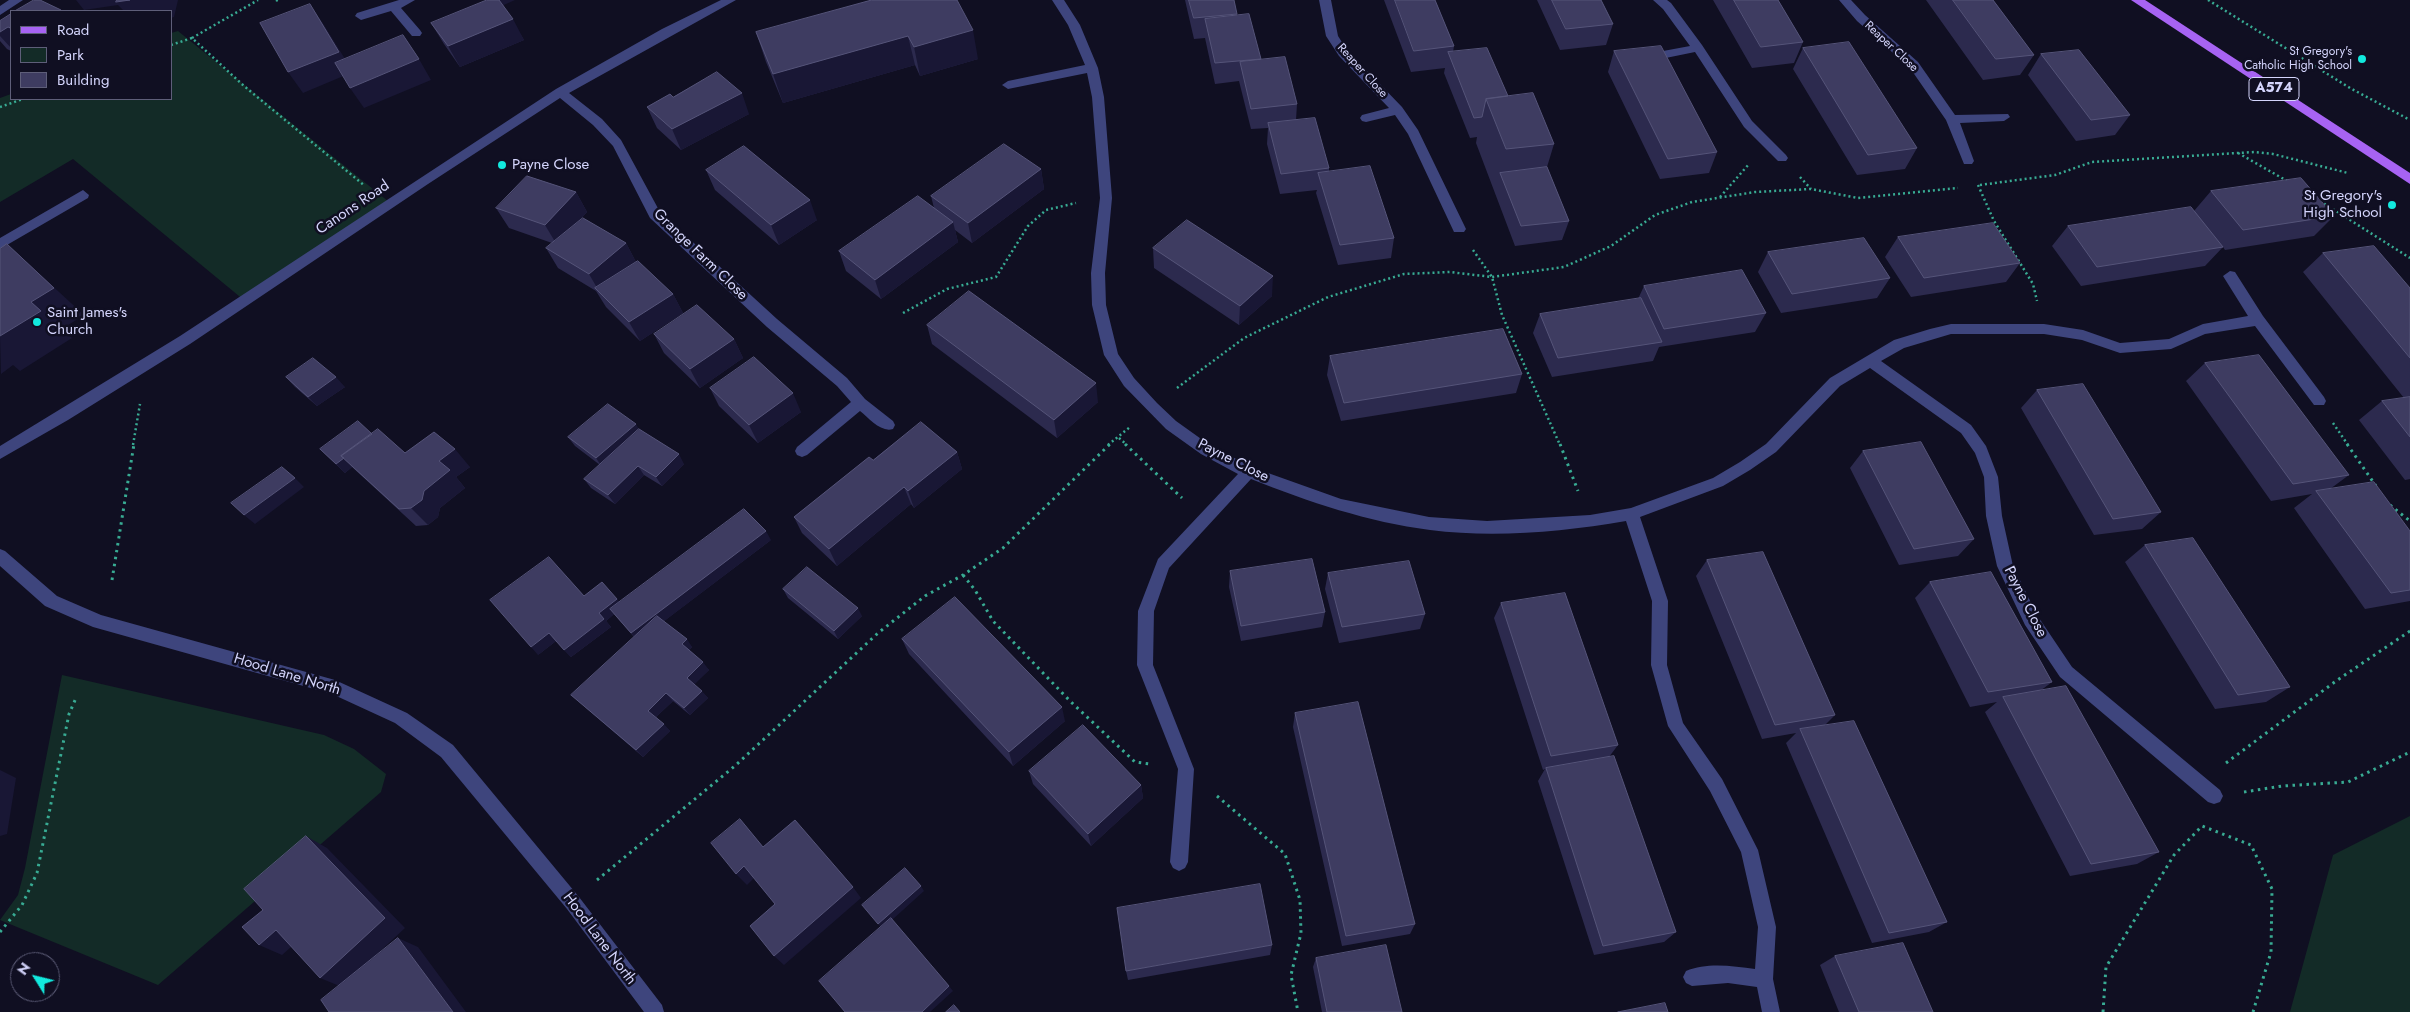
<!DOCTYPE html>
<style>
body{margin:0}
#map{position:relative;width:2410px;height:1012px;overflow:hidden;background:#100f22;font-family:Jost,sans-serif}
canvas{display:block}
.legend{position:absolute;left:10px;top:10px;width:162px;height:90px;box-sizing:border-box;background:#100f22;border:1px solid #5e5e79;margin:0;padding:6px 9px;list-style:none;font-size:15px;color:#d4d5fc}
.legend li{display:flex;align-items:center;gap:10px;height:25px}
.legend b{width:25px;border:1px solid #5e5e79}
.north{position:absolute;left:10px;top:952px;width:50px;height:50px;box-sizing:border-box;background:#100f22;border:1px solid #5e5e79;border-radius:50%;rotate:306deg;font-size:14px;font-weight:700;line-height:20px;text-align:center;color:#d4d5fc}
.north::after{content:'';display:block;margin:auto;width:18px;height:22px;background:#12e9de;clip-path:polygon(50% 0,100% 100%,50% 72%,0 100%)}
</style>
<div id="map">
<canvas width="2410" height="1012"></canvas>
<ul class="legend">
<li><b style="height:6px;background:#a763f3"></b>Road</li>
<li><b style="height:14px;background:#132b27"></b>Park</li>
<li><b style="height:14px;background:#3e3c61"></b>Building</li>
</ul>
<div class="north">N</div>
</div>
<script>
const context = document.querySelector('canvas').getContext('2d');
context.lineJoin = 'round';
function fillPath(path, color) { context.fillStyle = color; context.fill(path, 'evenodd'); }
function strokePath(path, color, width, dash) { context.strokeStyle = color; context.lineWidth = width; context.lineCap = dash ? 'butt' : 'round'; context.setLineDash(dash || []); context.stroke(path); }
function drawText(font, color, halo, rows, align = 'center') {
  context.font = font + ' Jost,sans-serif'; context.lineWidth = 5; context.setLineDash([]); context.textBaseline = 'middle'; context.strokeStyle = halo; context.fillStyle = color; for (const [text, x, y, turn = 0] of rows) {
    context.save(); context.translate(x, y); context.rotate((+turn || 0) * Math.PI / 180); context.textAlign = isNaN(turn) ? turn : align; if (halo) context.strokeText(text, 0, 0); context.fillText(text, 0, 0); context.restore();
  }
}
fillPath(new Path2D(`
 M178,31L389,202L245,301L73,159L0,202V98L11,94V99H171V33Z
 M62,675L324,735L354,749L386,774L381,792L158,985L0,920L18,895L25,868Z
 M2410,816V1012H2290L2333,855Z`), '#132b27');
strokePath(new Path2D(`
 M276,0L278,1
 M2208,0L2350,88L2410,120
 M192,38L258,0
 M171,45L192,38L244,86L365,186
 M0,107L23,99
 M2238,153L2289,182
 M1800,177L1811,189
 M1978,185L1994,221L2033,284L2037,301
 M1980,185L2055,175L2092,162L2254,152L2273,154L2348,173
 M1720,197L1749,164
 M2320,201L2410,258
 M1473,250L1492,277L1502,315L1560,445
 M903,313L947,289L996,277L1028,226L1046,210L1076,203
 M1177,388L1244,338L1328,297L1404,274L1450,272L1492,277L1564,267L1611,246L1655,215L1692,202L1755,192L1811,189L1858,198L1958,188
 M2333,423L2348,445
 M1119,438L1127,445
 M133,445L140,404
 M1108,445L1130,427`), '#38ab93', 2.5, [2, 3]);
strokePath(new Path2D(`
 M1125,444L1182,498
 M1560,444L1578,491
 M2347,444L2376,486
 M2390,505L2410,521
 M963,575L975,590L993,621L1070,701L1135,762L1150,764
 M112,580L134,444
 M2226,763L2336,681L2410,631
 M2244,792L2282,786L2348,782L2410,752
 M1217,796L1285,854L1300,900L1301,933L1291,975L1298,1012
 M597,880L736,765L878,633L925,596L963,575L1003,548L1110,444
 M0,932L22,905L37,873L69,714L76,698
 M2103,1012L2106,967L2174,855L2202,826L2251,845L2272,889L2271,952L2253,1012`), '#38ab93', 3, [2.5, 4.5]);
fillPath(new Path2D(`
 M9,0H23L0,15V6Z
 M399,0H415L401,8L420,30L422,33L420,36H412L391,11L361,20L355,16L357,13Z
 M721,0H736L569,93L602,119L621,140L660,212L777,319L847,378L865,399L893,421L895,425L893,429C881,433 869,418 860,411L807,455L802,457L797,455L795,451L797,447L851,402L837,386L767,327L650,218L613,146L593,125L560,98L428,184L190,344L68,420L0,459V446L180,336L556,89L662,29Z
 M1052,0H1064L1080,25L1098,68L1104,97L1112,198L1105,273L1106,305L1118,354L1134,378L1157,403L1176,421L1211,446L1254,468L1341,499L1429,517L1487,521L1590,515L1631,508L1713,478L1740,462L1766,444L1830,378L1894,340L1930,329L1951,324H2044L2083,330L2120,343L2169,339L2203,324L2248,316L2223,276L2230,271L2235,272L2263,316L2324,397L2326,401L2324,405H2314L2255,326L2205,334L2171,349L2120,353L2082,340L2044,334H1951L1904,348L1881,361L1971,425L1986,446L1998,477L2002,516L2013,566L2037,615L2072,667L2220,790L2223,796L2220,802L2214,804L2208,802L2060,677L2025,625L1997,566L1986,516L1984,477L1975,453L1961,433L1870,368L1840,386L1776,452L1750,470L1723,486L1640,517L1668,601L1667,665L1683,723L1722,779L1758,850L1776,927L1773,979L1780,1012H1762L1757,987L1728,983L1692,986L1686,983L1683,977L1686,971C1707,962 1733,966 1755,969L1758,927L1741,852L1710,791L1668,726L1651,665L1652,601L1626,521C1562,532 1494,538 1430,530C1368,522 1309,502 1251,479L1169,568L1154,611L1153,665L1194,769L1188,862L1185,868L1179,871L1173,868L1170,862L1178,769L1137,665L1138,611L1158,559L1238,474L1201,454L1166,429L1124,386L1104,355L1092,305L1091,273L1100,198L1092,97L1087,73L1008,89L1002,85L1008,81L1085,65L1068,25Z
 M1319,0H1331L1338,36L1347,50L1402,107L1418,130L1466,229L1464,232H1454L1408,134L1395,115L1366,122L1362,121L1360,118L1362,115L1389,108L1339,56L1326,36Z
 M1653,0H1667L1671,3L1702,45L1752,121L1786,155L1788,158L1786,161H1778L1744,127L1695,52L1651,61L1647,60L1645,57L1647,54L1690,46L1663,9Z
 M1839,0H1851L1865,15L1918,62L1955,115L2008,114L2010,117L2004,121L1960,123L1974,161L1972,164H1964L1946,120L1910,68L1857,21Z
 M83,190L89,195L88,198L0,249V238Z
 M0,549L5,551L57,596L101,615L335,680L407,713L453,745L579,897L662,1005L664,1012H644L567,909L441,757L395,723L332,694L93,627L45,606L0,566Z`), '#3e457d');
fillPath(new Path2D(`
 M2131,0H2145L2410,173V184Z`), '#a763f3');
fillPath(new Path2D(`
 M872,0L978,59L920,76L915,65L783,103L766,62L756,32Z
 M1185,0H1234L1237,15L1261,60L1297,104L1296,120L1329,168V172L1394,238L1391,258L1338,265L1316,193L1317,190L1280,194L1267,144L1268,128L1251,129L1239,81L1215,84L1205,38L1194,39Z
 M1384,0H1435L1454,46L1453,52L1508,96L1554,144L1547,167L1569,221L1562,240L1515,246L1476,143L1477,137L1470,138L1444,73L1445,68L1411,72Z
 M1537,0H1601L1613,24L1606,45L1560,50Z
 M1713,0H1778L1803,42L1794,63L1752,68Z
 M1926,0H1993L2034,55L2020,75L1983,80Z
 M503,5L524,40L460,67L444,44L431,23Z
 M11,14V51L7,49L0,41V21Z
 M1803,48L1917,148L1905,169L1857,175L1793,69Z
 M1614,51L1717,152L1709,173L1660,179L1608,72Z
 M2041,54L2130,115L2115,135L2076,141L2028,75Z
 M673,97L749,114L681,150L657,128L647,107Z
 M1041,169L1044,189L972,243L955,230L958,242L881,299L846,271L839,251L934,208L931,196Z
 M706,170L817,220L779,245L715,190Z
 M2211,191L2334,216L2314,236L2225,250L2223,247L2205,266L2081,286L2052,246L2068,226L2194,211Z
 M576,192L587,212L576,224L626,243L636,262L634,264L673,294L683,313L640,341L606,307L596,291L558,268L546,248L552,243L509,228L496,208Z
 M1898,237L2020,263L2006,282L1911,297L1885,257Z
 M1153,248L1272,296L1239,325L1154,268Z
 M1768,252L1890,278L1877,298L1781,313L1758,272Z
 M2323,253L2410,288V479L2405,480L2359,420L2382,401L2404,398L2303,272Z
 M1644,286L1766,313L1755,332L1659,347L1653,361L1552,377L1533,333L1540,314L1638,299Z
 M927,325L1098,402L1057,438L932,344Z
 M654,334L734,339L743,358L700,388L664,353Z
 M1330,356L1522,374L1516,393L1341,421L1327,375Z
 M2205,363L2349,475L2330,489L2410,531V601L2365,609L2294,508L2312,494L2271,501L2186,381Z
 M286,377L345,387L317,406L295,387Z
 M710,388L801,412L758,443L719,406Z
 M2037,390L2161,512L2142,529L2094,535L2021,408Z
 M372,434L405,453L470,467L456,477L465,488L440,508L438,517L428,525L416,526L352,467L345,473L320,449Z
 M568,437L684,464L662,486L644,475L615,504L591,488L584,479L600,465L575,446Z
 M1863,451L1974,539L1958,556L1899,565L1850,468Z
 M957,452L962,469L914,508L911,504L837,566L802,533L794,517L873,460Z
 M771,540L664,621L692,647L689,650L709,670L694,684L708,698L690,715L673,701L656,717L670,731L643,757L579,702L571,695L634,637L614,614L606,621L611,627L571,657L556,641L538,655L584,596L617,599L619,602Z
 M2145,545L2290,687L2266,702L2215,709L2125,562Z
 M1707,560L1835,715L1825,725L1947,922L1929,932L1872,943L1786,743L1796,733L1762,739L1696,576Z
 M1230,571L1325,612L1322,627L1241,641L1229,587Z
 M1328,573L1425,614L1420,629L1339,643L1325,589Z
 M1930,582L2052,682L2040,691L2159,852L2137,864L2070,876L1985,712L1997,702L1970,707L1915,598Z
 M783,589L862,616L838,639L788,598Z
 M1501,603L1618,745L1609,757L1676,932L1664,942L1594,955L1538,781L1545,769L1543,770L1494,618Z
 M902,639L1065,721L1013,766L909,654Z
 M1295,713L1415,924L1410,934L1342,946L1293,727Z
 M1029,771L1141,785L1143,798L1091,846L1033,784Z
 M1272,945L1270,955L1128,980L1126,971Z
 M1835,956L1933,1012H1839L1820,965Z
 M1316,958L1402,1012H1322L1313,967Z`), '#2c2a4e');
fillPath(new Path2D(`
 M76,0H178L174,17L171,18V11H124L118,5L84,10Z
 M492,0H515L497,8Z
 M310,4L324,25L353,72L303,93L288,72Z
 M513,19L524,40L460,67L448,46Z
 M8,27L11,30V48L0,36V32Z
 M973,30L978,59L920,76L914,47Z
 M908,36L915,65L783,103L773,74Z
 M419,59L431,80L364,108L350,88Z
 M742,93L749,114L681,150L672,129Z
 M1041,169L1044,189L972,243L968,223Z
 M576,192L587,212L557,245L545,225Z
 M810,200L817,220L779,245L771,225Z
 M953,222L958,242L881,299L875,280Z
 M626,243L636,262L600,293L589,274Z
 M7,244L84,315L62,329L72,338L20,371L13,365L1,374L0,336Z
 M1273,276L1272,296L1239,325L1240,306Z
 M673,294L683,313L640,341L629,322Z
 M734,339L743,358L700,388L690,369Z
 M336,377L345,387L317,406L308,397Z
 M1096,383L1098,402L1057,438L1054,420Z
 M793,393L801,412L758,443L749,425Z
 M636,424L641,433L602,467L596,458Z
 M455,449L470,467L456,477L465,488L440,508L438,517L428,525L411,508L424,491L439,461Z
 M957,452L962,469L914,508L908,491Z
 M679,454L684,464L662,486L656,477Z
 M344,458L352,467L345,473L336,464Z
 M638,466L644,475L615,504L608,495Z
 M295,478L304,487L255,524L244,515Z
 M904,487L911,504L837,566L829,549Z
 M766,531L771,540L638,641L631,633Z
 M617,599L623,607L606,621L611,627L571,657L564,650L599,613Z
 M858,608L862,616L838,639L834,631Z
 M549,633L556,641L538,655L531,647Z
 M687,639L692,647L687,652L682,644Z
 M703,662L709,670L693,686L687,678Z
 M702,691L708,698L690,715L684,708Z
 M666,693L673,701L655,718L648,711Z
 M1062,707L1065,721L1013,766L1009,752Z
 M664,724L670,731L643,757L636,750Z
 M0,770L16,778L7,834L0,836Z
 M1141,785L1143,798L1091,846L1088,834Z
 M306,836L327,848L405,928L342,987L320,978Z
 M744,866L755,877L747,885L736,874Z
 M921,886L924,891L882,929L878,924Z
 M853,887L861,898L784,965L774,956Z
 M276,930L299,940L282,955L259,945Z
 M398,938L418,947L466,1012H453Z
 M949,986L953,991L930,1012H922Z`), '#191735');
const building = new Path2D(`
 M34,0H40L61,10L59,11H15Z
 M117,0H130L116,2Z
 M487,0H499L513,19L448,46L431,23Z
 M872,0H957L973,30L914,47L908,36L773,74L756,32Z
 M1189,0H1234L1237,14L1194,18Z
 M1395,0H1435L1454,46L1414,51Z
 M1552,0H1601L1613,24L1566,29Z
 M1734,0H1778L1803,42L1761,47Z
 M1953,0H1993L2034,55L1996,59Z
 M310,4L339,52L288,72L260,23Z
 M11,14V28L8,27L0,32V21Z
 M1249,14L1261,59L1215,63L1205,19Z
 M403,35L419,59L350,88L335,63Z
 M1849,42L1917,148L1868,155L1803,48Z
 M1661,46L1717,152L1668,159L1614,51Z
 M1487,48L1508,96L1486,99L1482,117L1474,118L1448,52Z
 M2079,50L2130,115L2091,120L2041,54Z
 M1285,57L1297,104L1251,109L1240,62Z
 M717,72L742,93L672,129L647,107L670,94L673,97Z
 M1533,93L1554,144L1506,149L1486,99Z
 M1315,118L1329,168L1281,174L1268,123Z
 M1004,144L1041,169L968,223L931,196Z
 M744,146L810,200L771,225L706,170Z
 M1370,166L1394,238L1340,245L1318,173Z
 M1547,167L1569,221L1521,226L1500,173Z
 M527,176L576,192L545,225L496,208Z
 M2301,178L2334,216L2243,230L2211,191Z
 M918,196L953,222L875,280L839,251Z
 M2191,207L2223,247L2097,267L2068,226Z
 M583,218L626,243L589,274L546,248Z
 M1187,220L1273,276L1240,306L1153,248Z
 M1993,223L2020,263L1924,278L1898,237Z
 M1864,238L1890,278L1792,294L1768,252Z
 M7,244L54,288L31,302L41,311L0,336V249Z
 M2374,246L2410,288V358L2323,253Z
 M638,261L673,294L629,322L595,288Z
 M1742,270L1766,313L1664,329L1644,286Z
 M969,291L1096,383L1054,420L927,325Z
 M1641,298L1662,342L1558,358L1540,314Z
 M697,305L734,339L690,369L654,334Z
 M1503,329L1522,374L1344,403L1330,356Z
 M2259,355L2349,475L2293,484L2205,363Z
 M754,357L793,393L749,425L710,388Z
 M313,358L336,377L308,397L286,377Z
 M2083,384L2161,512L2113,519L2037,390Z
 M2410,397V437L2382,401Z
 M608,404L636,424L596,458L568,437Z
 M358,421L372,434L341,456L344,458L336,464L320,449Z
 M921,422L957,452L908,491L904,487L829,549L794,517L869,457L873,460Z
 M378,429L405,453L434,432L455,449L439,461L450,470L424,491L422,500L411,508L399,509L341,456Z
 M639,429L679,454L656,477L638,466L608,495L584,479Z
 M1921,442L1974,539L1914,549L1863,451Z
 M282,467L295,478L244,515L231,503Z
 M2374,482L2410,531V590L2391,593L2316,491Z
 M744,509L766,531L631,633L610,609Z
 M2193,538L2290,687L2238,695L2145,545Z
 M1763,552L1835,715L1775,725L1707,560Z
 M549,557L584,596L602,582L617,599L599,613L604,619L564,650L549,633L531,647L490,600Z
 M1312,559L1325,612L1241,626L1230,571Z
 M1409,561L1425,614L1342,627L1328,573Z
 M807,567L858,608L834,631L783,589Z
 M1991,572L2052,682L1988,692L1930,582Z
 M1565,593L1618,745L1551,756L1501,603Z
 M955,597L1062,707L1009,752L902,639Z
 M657,616L687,639L682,644L703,662L687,678L702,691L684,708L666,693L648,711L664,724L636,750L571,695Z
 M2066,686L2159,852L2091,864L2003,697Z
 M1358,702L1415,924L1346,936L1295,713Z
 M1854,721L1947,922L1889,933L1800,729Z
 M1083,725L1141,785L1088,834L1029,771Z
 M1614,756L1676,932L1603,946L1546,768Z
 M740,819L763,847L795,820L853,887L774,956L750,926L775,904L744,866L736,874L711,843Z
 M306,836L385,918L320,978L276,930L259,945L242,927L263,910L244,889Z
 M905,868L921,886L878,924L862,905Z
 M1260,884L1272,945L1126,971L1117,908Z
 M891,918L949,986L922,1012H845L819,981Z
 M398,938L453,1012H329L321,1000Z
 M1903,943L1933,1012H1859L1835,956Z
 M1386,945L1402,1012H1327L1316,958Z
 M1665,1003L1668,1012H1618Z
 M954,1005L960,1012H946Z`);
fillPath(building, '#3e3c61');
strokePath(building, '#555479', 1);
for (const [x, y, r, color] of [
 [2362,59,5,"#12e9de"],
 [502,165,5,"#12e9de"],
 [2392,205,5,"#12e9de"],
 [37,322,5,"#12e9de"]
]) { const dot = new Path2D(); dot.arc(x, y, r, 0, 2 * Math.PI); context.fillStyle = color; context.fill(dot); strokePath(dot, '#100f22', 2); }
drawText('12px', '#d4d5fc', '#100f22', [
 ["Reaper Close",1891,47,43],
 ["Reaper Close",1362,71,48]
]);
drawText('12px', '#d4d5fc', '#100f22', [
 ["St Gregory's",2352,52],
 ["Catholic High School",2352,66]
], 'right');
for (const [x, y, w] of [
 [2274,89,50]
]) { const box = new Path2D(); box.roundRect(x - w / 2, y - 11.5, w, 23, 4); context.fillStyle = '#100f22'; context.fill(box); strokePath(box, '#d4d5fc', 1); }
drawText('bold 14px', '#d4d5fc', null, [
 ["A574",2274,89]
]);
drawText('15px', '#d4d5fc', '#100f22', [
 ["Payne Close",512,165],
 ["St Gregory's",2382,196,"right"],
 ["High School",2382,213,"right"],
 ["Saint James's",47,313],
 ["Church",47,330]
], 'left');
drawText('15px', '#d4d5fc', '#100f22', [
 ["Canons Road",353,208,-34],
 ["Grange Farm Close",700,255,44],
 ["Payne Close",1233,461,27],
 ["Payne Close",2025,602,63],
 ["Hood Lane North",287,675,17],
 ["Hood Lane North",599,939,53]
]);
</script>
